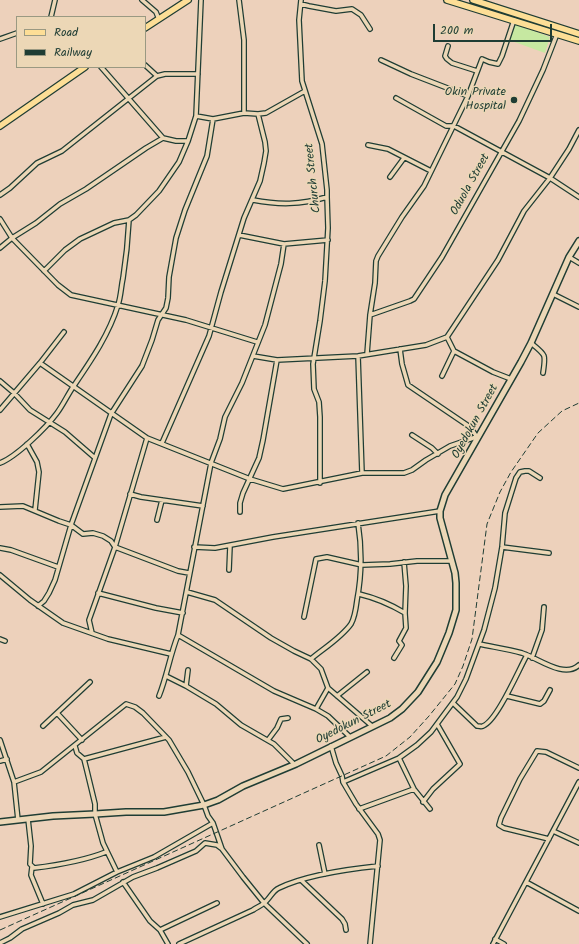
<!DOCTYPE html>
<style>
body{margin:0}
#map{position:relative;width:579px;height:944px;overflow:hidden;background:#edd1bb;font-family:Kalam,sans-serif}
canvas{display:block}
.legend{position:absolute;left:16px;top:16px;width:130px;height:52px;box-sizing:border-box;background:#ecd7b6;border:1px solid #9a9982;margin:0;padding:5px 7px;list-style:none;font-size:12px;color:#1f3d34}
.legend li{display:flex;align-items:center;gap:8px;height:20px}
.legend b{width:20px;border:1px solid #9a9982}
.scale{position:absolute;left:433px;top:24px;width:119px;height:18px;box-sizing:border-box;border:2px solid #1f3d34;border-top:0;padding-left:5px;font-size:12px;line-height:14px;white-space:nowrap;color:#1f3d34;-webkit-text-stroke:3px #ecd7b6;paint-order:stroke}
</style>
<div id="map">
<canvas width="579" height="944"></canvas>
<ul class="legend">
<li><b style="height:5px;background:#fdde96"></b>Road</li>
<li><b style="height:5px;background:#1f3d34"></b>Railway</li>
</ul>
<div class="scale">200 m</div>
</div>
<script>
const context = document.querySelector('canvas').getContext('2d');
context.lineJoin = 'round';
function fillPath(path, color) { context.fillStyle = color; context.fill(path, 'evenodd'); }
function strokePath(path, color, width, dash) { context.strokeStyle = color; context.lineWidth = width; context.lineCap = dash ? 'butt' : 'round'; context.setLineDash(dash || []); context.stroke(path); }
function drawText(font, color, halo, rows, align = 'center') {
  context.font = font + ' Kalam,sans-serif'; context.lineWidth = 3; context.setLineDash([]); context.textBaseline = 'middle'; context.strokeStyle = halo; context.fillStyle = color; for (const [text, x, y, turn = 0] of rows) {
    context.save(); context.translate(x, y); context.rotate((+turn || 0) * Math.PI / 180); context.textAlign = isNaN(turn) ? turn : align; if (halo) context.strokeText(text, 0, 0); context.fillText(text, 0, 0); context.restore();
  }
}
fillPath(new Path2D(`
 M515,24L550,37L545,53L509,40Z`), '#c6e8a1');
const street = new Path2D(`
 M142,0L156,12L158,17
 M239,0L244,40V113
 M301,0L299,20L302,81L322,144L327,190V197L328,228L325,281L320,321L313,364L314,389L319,402L320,417V483
 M301,4L309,6L336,11L352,9L361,15L370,29
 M51,17L55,0
 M0,39L17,33
 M448,46L445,56L447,59L452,63L477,71
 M381,60L411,74L468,96
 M145,65L157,76
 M101,67L163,138L176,141H188
 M396,98L446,126H454L550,178L579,197
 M196,116L213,119L244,113L258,114L266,113L305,91
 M368,145L388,149L431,171
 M390,177L404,158
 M0,195L10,188L37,163L62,151L157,76L165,74H198
 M253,200C279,205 300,205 327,197
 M0,219L12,238L58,285L71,295L186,320L257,342
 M239,235L284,244L328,240
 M0,248L12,238L36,223L60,204L86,189L146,148L163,138
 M569,257L579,263
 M44,271L65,250L80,239L114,223L129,220L136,215L159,191L179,162L188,141L196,116L201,0
 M553,294L579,307
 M370,315L410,301L414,299L442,257L519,121L543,70L557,34
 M447,337L454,351L493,372L511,379
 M531,343C546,355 546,354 543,373
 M400,349L402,364L408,385L470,427L477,437
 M367,354L370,315L375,283L376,261L378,256L402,217L424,186L468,96L482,59L489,62L498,64L502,56L514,20
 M253,356L277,360L358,356L426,345L447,337L498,260L524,211L550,178L569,149L579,130
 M358,356L362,473
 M40,363L147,438L250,479L283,489L362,473H404L412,470L426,460L450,446L479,436
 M442,376L454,351
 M0,381L14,393L30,410L65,432L95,458
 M0,410L40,363L64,332
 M412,435L432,448L438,454
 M162,443L209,336L221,292L244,218L260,181L264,163L266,151L265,142L258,114
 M27,444L37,462L39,472L35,510
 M0,463C16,457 46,428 57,413C63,405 67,396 73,387C90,362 109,335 118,305C121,296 121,287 123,278C126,259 128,240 129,220
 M130,494L141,497L203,506
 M0,507L23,506L59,521L71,525L83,534L93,533L103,536L111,541L115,547L178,571L189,573
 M240,512V503L243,493L259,458L263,440L277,360
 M157,520L162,500
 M194,547L215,548L273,537L440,511
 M502,547L549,553
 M0,548L11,550L58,567
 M229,570L230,546
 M0,575L30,600L63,623L108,639L171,654
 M187,592L215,600L271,638L294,651L311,659L321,669L328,688L372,726
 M98,593L156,608L183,613
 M359,594C376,598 390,604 405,613
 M38,606L44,601L49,593L55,580L71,525L111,414L142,366L152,340L158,320L166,308L168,298L169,277L176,238L185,210L207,156L213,119
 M304,617L316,559L327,557L362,565L390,564L417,561H452
 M92,633L89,620L115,547L147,438
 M178,635L274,691L316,709L328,716L350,737
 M0,639L5,641
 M479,644C493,647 508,649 522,653C538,658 564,679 579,665
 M394,658L402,645L399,641L406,628L405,613L406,586L404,562
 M532,658L542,630L544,607
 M311,659C324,648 341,638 351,624C355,617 356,608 357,600C362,574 362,549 358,523
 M166,676L186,686L216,704L241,725L274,744L294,764
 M186,686L188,670
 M159,696C167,676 170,655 178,635L211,463L220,439L225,417L242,383L265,325L281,264L284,244
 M337,696L367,672
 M507,696L540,704L544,701L550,690
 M453,703L477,726C480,726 481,727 483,726C497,721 519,669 527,655
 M316,709L328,688
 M57,713L82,740
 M43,726L90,682
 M0,740L14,782L18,820
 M268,740L277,728L281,719L288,718
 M75,746L77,753L84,759L87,771L95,804V814L103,843L117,872
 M331,746L336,763L342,776L343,782L356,804L378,834L380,840L370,944
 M399,758L414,789L430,809
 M84,759L166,737
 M0,761L7,759
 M14,782L41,772L126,704L135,707L143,713L169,740L188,772L204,805L208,816L213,823L222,849L243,877L264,903L307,944
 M343,782L399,758L417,745L431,732L457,697L466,679L484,630L495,588L502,547L505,513L516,478L520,472L525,471H529L540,478
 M423,802L433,789L460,764L437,724
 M359,809L414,789
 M28,819L31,846L30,864L34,868C59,865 83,861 106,852
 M553,831L579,843
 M549,839L504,828L499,825L501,818L520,779L537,751L546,752L579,768
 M319,845L325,874
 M32,867L31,875L43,904
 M301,880L342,919L345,924L346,930
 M123,882L150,921L160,930L168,944
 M526,882L579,911
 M0,917L74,894L117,872L154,857L213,823
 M160,930L217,903
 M495,939L504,944
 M0,943L10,938L22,929L59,913L73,905L93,900L133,877L157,868L196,851L205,843L217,845L221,848
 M179,944L253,910C257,907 261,906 264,903C270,899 272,891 279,888C306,875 349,869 378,866
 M493,944L579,782`);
const secondary = new Path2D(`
 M0,822L53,816L95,814L126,812H164L204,805L218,800L243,786L296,764L390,718L402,709L418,692L437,662L449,633L456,610V583L455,573L440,518V511L445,495L521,362L531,343L569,257L579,241`);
const primary = new Path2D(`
 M447,0L579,41
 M473,0L579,34
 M145,28L188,0
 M0,126L85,67`);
strokePath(street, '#1f3d34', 6);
strokePath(secondary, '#1f3d34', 8);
strokePath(primary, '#1f3d34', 8);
strokePath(street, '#ecd7b6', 3.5);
strokePath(secondary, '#ecd7b6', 5);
strokePath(primary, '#fdde96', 5.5);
strokePath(new Path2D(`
 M0,930L386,756L410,737L429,716L455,684L463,666L472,639L487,524L500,492L511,472L538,433L562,411L579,403`), '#1f3d34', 1, [6, 3]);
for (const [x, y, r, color] of [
 [514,100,4,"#1f3d34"]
]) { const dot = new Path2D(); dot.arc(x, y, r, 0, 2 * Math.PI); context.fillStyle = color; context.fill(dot); strokePath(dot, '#ecd7b6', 1.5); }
drawText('12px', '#1f3d34', '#ecd7b6', [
 ["Okin Private",506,93],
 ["Hospital",506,107]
], 'right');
drawText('12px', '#1f3d34', '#ecd7b6', [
 ["Church Street",314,178,-96],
 ["Oduola Street",471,185,-61],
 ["Oyedokun Street",476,422,-61],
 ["Oyedokun Street",354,723,-27]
]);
</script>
